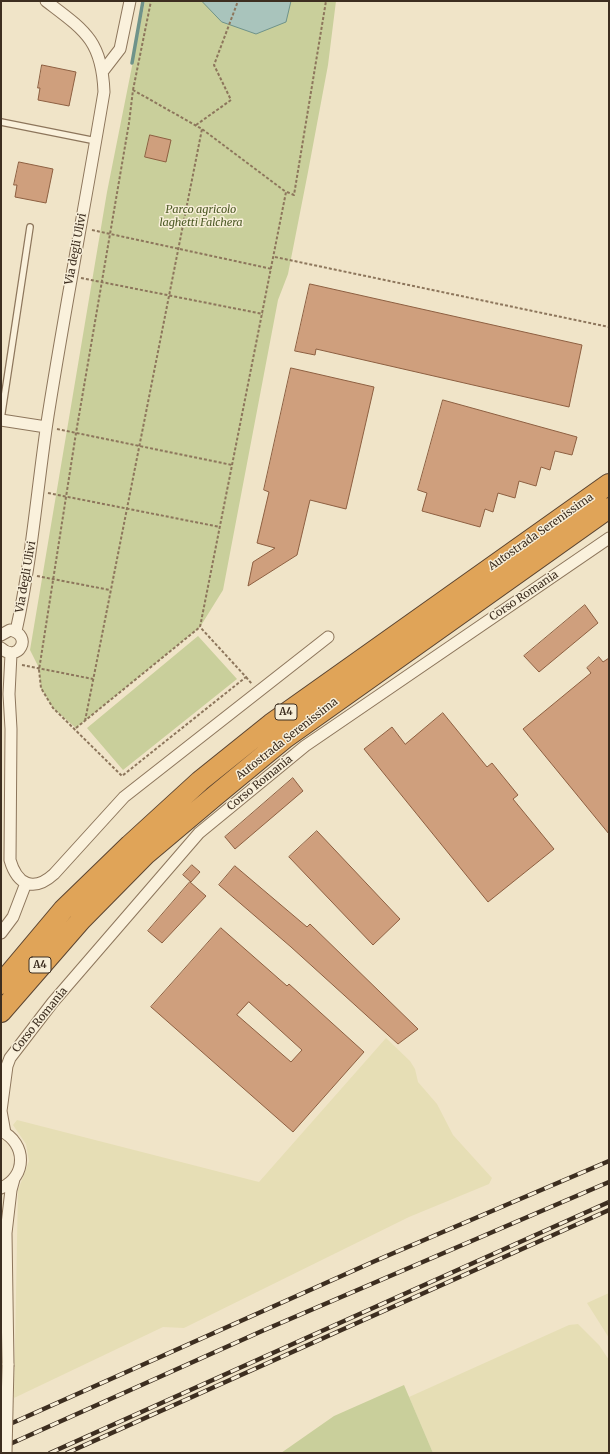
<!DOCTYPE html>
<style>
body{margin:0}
#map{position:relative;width:610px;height:1454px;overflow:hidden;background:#f0e4c8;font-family:Merriweather,serif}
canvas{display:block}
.frame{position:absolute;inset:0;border:2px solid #3d2e20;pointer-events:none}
</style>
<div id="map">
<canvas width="610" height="1454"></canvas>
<div class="frame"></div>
</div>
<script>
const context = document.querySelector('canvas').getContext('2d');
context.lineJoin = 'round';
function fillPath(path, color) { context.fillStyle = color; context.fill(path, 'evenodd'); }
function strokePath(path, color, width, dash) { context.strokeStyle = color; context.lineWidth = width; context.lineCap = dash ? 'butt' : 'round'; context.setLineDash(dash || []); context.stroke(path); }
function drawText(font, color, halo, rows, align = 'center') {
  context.font = font + ' Merriweather,serif'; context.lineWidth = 3; context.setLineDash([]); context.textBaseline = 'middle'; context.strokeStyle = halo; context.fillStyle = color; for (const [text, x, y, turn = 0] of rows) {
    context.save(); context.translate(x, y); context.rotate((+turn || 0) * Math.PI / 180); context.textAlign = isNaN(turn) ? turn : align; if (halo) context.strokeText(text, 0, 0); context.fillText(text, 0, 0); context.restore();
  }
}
fillPath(new Path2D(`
 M386,1038L410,1061L415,1069L418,1082L437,1104L453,1135L492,1178L489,1184L409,1217L184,1328L163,1327L14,1398L18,1190L29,1161L26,1144L13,1125L17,1120L259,1182Z
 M609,1293V1338L587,1303Z
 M578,1324L599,1345L609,1360V1453H433L409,1397L569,1325Z`), '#e6deb5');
fillPath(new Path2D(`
 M145,1H336L328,65L308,172L288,274L278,300L223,590L200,627L76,728L53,708L41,688L39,668L30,650L107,192Z
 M198,636L237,679L123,770L87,728Z
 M404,1385L433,1453H281L334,1416Z`), '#c9cf9b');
const water = new Path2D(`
 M202,1H291L286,22L256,34L222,22Z`);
fillPath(water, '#a9c4bc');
strokePath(water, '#6f938a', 1);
strokePath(new Path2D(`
 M132,63L143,1`), '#6f938a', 3.5);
const building = new Path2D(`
 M42,65L76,72L69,106L38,100L40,88H38Z
 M150,135L171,140L166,162L145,157Z
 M19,162L53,169L46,203L15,197L17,185H14Z
 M310,284L582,345L569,407L316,349L315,355L295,351Z
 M291,368L374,387L346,509L310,500L297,555L248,586L253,562L275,548L257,543L269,492L264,490Z
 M443,400L577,437L572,455L555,451L550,470L541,467L536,486L519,481L515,498L498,493L493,512L485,509L480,527L422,511L427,493L418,490Z
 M585,605L598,623L539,672L524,656Z
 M599,657L603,662L609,658V834L523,729L591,673L587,668Z
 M443,713L487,767L492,763L518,795L513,799L554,849L488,902L364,749L392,727L405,744Z
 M293,778L303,791L235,849L225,837Z
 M317,831L400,919L373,945L289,857Z
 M192,865L200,872L191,882L183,875Z
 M235,866L307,927L310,924L418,1029L398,1044L291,947L219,885Z
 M190,882L206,896L162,943L148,931Z
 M221,928L287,986L289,984L364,1052L293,1132L151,1007ZM249,1002L302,1050L291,1062L237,1015Z`);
fillPath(building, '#cf9f7d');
strokePath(building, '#8d5f41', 1);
const service = new Path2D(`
 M1,122L96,141
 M1,419L30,227`);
const minor = new Path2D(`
 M103,71L120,49L130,1
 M1,420L46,427
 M16,631C32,560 37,488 48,416C65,308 86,200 104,92C102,40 84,30 46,1
 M1,635L10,630C34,635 18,664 1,648
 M11,654L9,694L11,729L10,860C17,884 33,893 54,874L124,797L328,637
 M1,933L13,917L26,883
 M1,1111L7,1066L10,1058L53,1002L199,833L305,746L609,538
 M1,1111L5,1133
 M1,1131C27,1143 27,1177 1,1188
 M8,1365L6,1233L11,1190L14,1179`);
const motorway = new Path2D(`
 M1,984L63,910L130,845L200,781L271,724L609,484
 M1,1012L81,920L146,854L216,795L285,738L609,508`);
strokePath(service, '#8d765c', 8);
strokePath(minor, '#8d765c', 13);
strokePath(motorway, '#5b4430', 22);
strokePath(new Path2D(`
 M133,90L151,1
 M196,125L231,100L214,65L238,1
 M287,192L294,195L326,1
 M92,230L272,269
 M275,257L609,327
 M81,278L263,314
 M57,429L232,465
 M48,493L220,527
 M37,576L110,590
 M22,665L93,679
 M246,677L252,684
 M85,721L202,129L133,90L129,123L76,433L39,670L41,688L53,708L122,776L246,677L200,627
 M76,728L200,627L286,192L202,129`), '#8d765c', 2, [3, 2]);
strokePath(service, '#faf1dc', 5.5);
strokePath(minor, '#faf1dc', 11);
strokePath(motorway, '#e0a458', 20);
const rail = new Path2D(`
 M1,1428L375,1261L609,1161
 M1,1448L262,1331L609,1182
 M50,1453L609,1202
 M67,1453L609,1210`);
strokePath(rail, '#3d2e20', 4.5);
strokePath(rail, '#f7eed8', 3, [9]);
const minorBridge = new Path2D(`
 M6,1453L8,1365`);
strokePath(minorBridge, '#8d765c', 13, []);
strokePath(minorBridge, '#faf1dc', 11);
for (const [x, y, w] of [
 [286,712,22],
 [40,965,22]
]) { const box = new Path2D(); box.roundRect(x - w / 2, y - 8, w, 16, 3); context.fillStyle = '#f7eed8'; context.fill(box); strokePath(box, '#3d2e20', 1); }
drawText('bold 10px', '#3d2e20', null, [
 ["A4",286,712],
 ["A4",40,965]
]);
drawText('italic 11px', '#4d5a26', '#f7eed8', [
 ["Parco agricolo",201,210],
 ["laghetti Falchera",201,223]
]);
drawText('11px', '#3d2e20', '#f7eed8', [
 ["Via degli Ulivi",76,249,-79],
 ["Autostrada Serenissima",541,532,-35],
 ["Via degli Ulivi",26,577,-80],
 ["Corso Romania",524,596,-34],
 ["Autostrada Serenissima",287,739,-38],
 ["Corso Romania",260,783,-39],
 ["Corso Romania",40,1020,-51]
]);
</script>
